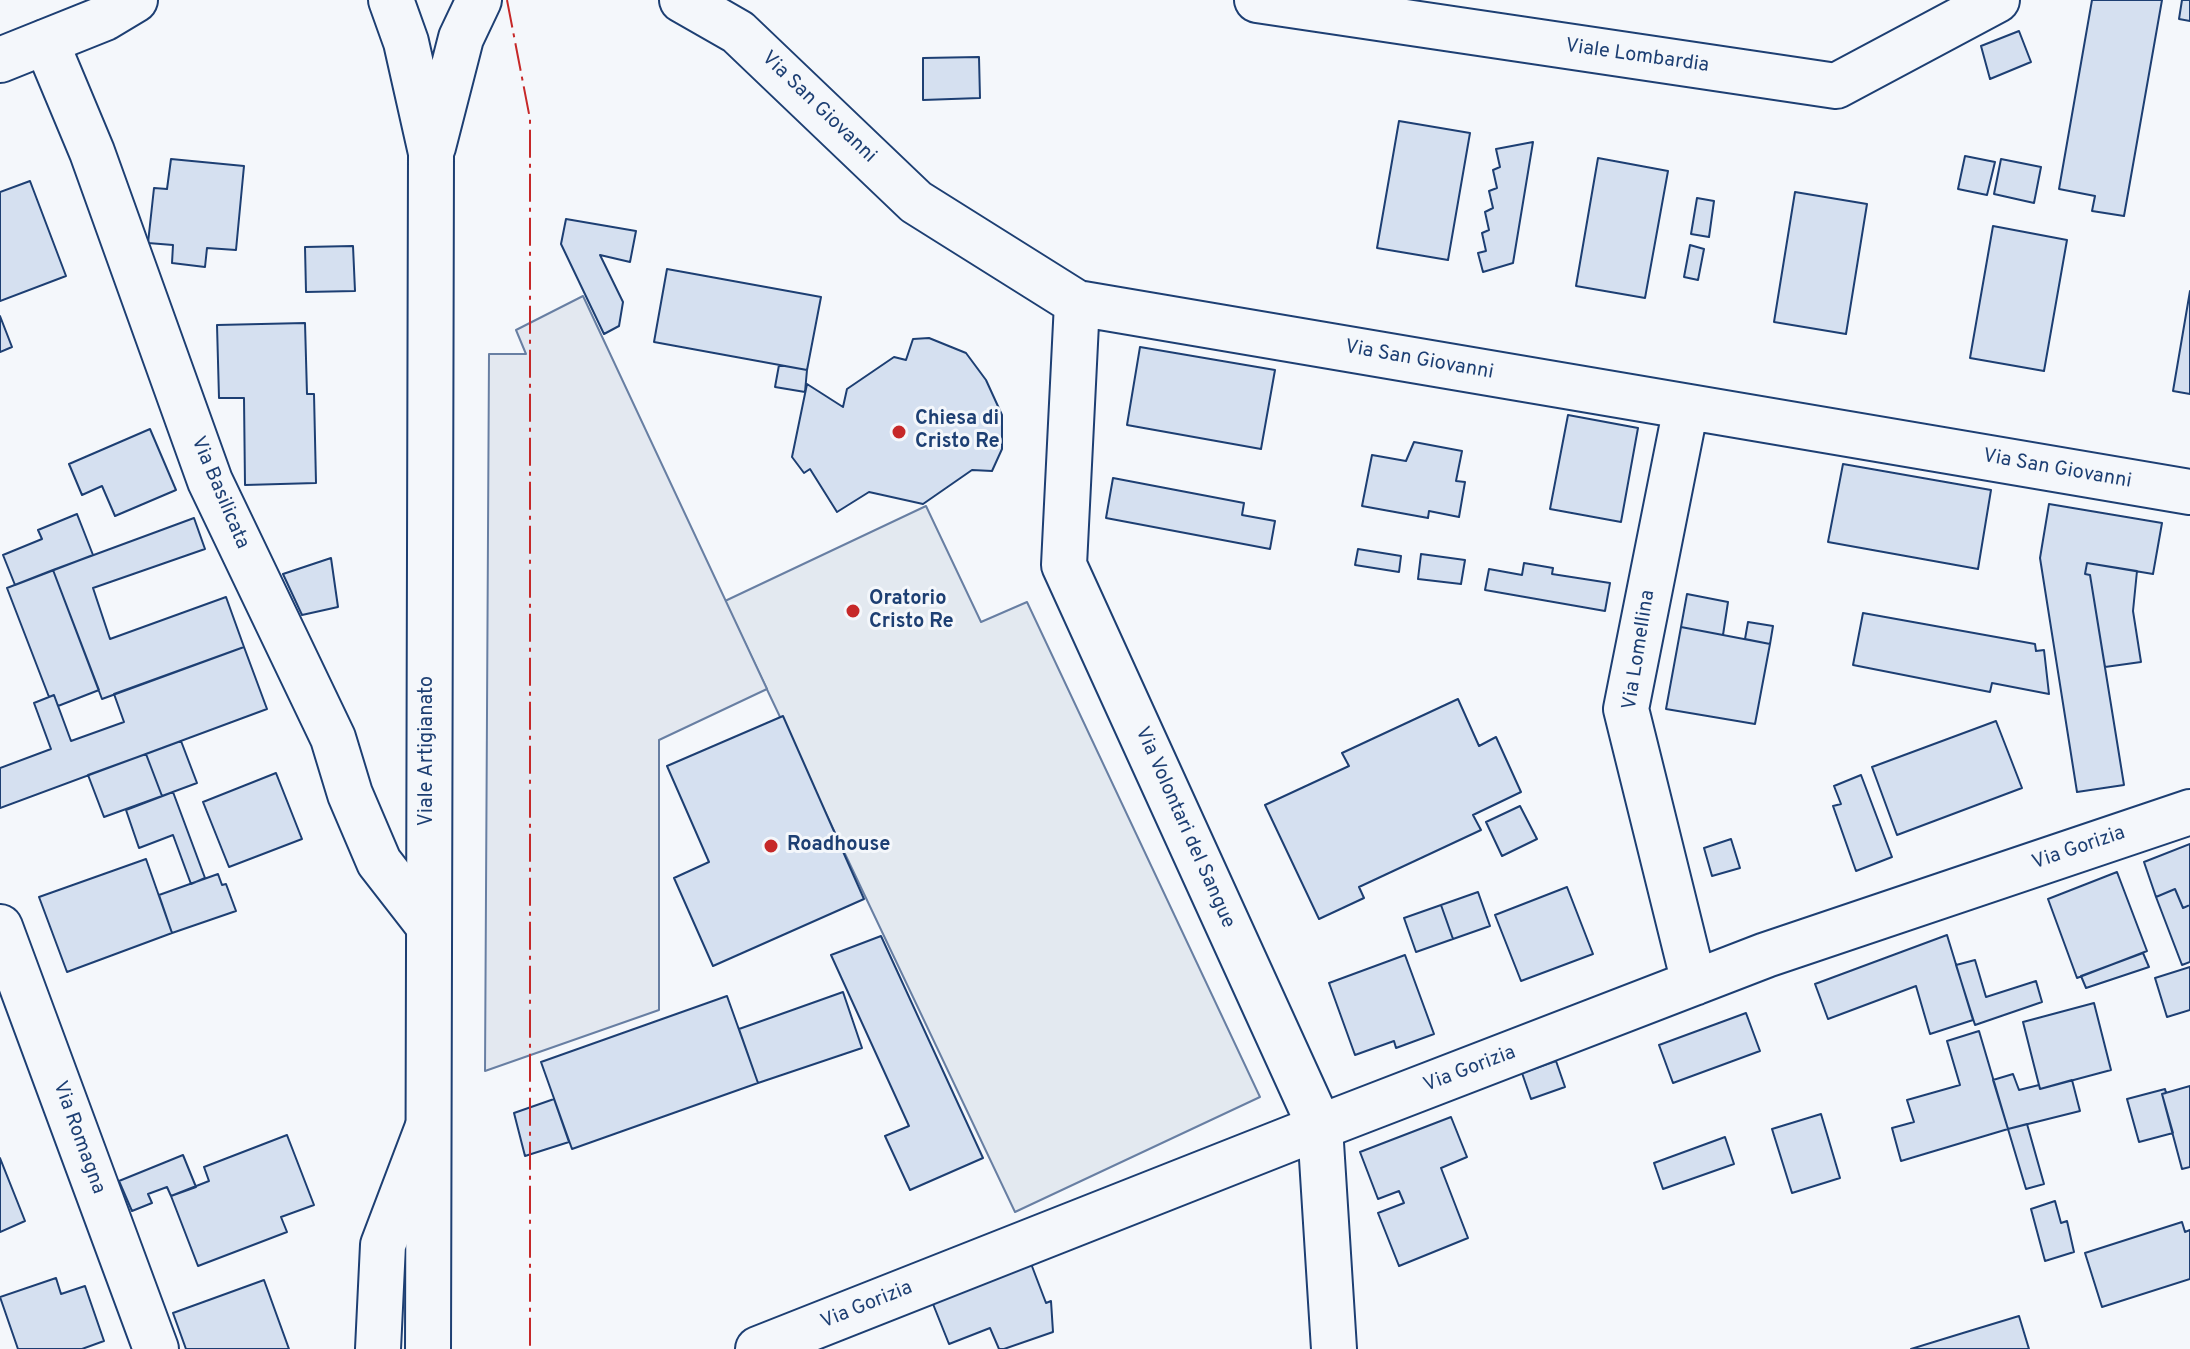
<!DOCTYPE html>
<style>
body{margin:0}
canvas{display:block;background:#f4f7fb}
</style>
<canvas width="2190" height="1349"></canvas>
<script>
const context = document.querySelector('canvas').getContext('2d');
context.lineJoin = 'round';
function fillPath(path, color) { context.fillStyle = color; context.fill(path, 'evenodd'); }
function strokePath(path, color, width, dash) { context.strokeStyle = color; context.lineWidth = width; context.lineCap = dash ? 'butt' : 'round'; context.setLineDash(dash || []); context.stroke(path); }
function drawText(font, color, halo, rows, align = 'center') {
  context.font = font + ' Overpass,sans-serif'; context.lineWidth = 6; context.setLineDash([]); context.textBaseline = 'middle'; context.strokeStyle = halo; context.fillStyle = color; for (const [text, x, y, turn = 0] of rows) {
    context.save(); context.translate(x, y); context.rotate((+turn || 0) * Math.PI / 180); context.textAlign = isNaN(turn) ? turn : align; if (halo) context.strokeText(text, 0, 0); context.fillText(text, 0, 0); context.restore();
  }
}
const green = new Path2D(`
 M926,506L981,622L1027,602L1260,1097L1015,1212L725,601Z`);
fillPath(green, '#e3e9f0');
strokePath(green, '#687fa3', 2);
const parking = new Path2D(`
 M583,296L767,689L659,740V1010L485,1071L489,354H526L516,330Z`);
fillPath(parking, '#e3e8f0');
strokePath(parking, '#687fa3', 2);
const building = new Path2D(`
 M2092,0H2162L2124,216L2092,211L2095,196L2059,189Z
 M2182,0H2190V21L2179,19Z
 M2019,31L2031,62L1990,79L1981,46Z
 M979,57L980,98L923,100V58Z
 M1399,121L1470,133L1448,260L1377,248Z
 M1533,142L1513,263L1483,272L1478,253L1486,251L1482,233L1489,230L1485,212L1493,208L1489,191L1497,188L1493,170L1500,167L1496,149Z
 M1965,156L1995,162L1987,195L1958,189Z
 M1598,158L1668,171L1645,298L1576,286Z
 M171,159L244,166L236,250L207,248L205,267L172,263L173,245L148,243L154,188L167,189Z
 M2001,159L2041,167L2034,203L1994,194Z
 M30,181L66,276L0,301V192Z
 M1795,192L1867,204L1846,334L1774,322Z
 M1697,198L1714,201L1709,237L1691,234Z
 M566,219L636,231L630,262L600,255L623,302L619,326L604,334L561,244Z
 M1993,226L2067,240L2044,371L1970,358Z
 M1690,245L1704,249L1698,280L1684,277Z
 M353,246L355,291L306,292L305,247Z
 M667,269L821,297L807,370L654,342Z
 M2190,291V394L2173,391Z
 M0,316L12,347L0,352Z
 M305,323L307,394H314L316,483L245,485L244,398H219L217,325Z
 M929,338L966,353L986,380L1002,415V449L992,471L972,470L923,504L869,492L837,512L810,469L804,473L792,457L807,384L843,407L847,389L894,357L906,360L913,339Z
 M1140,347L1275,370L1261,449L1127,425Z
 M779,365L807,370L805,392L775,387Z
 M1568,415L1638,428L1621,522L1550,509Z
 M150,429L176,490L115,516L102,486L82,495L69,464Z
 M1414,442L1462,451L1456,481L1465,482L1459,517L1429,511L1428,518L1362,506L1372,455L1406,461Z
 M1843,464L1991,490L1978,569L1828,542Z
 M1113,478L1244,503L1242,515L1275,521L1270,549L1106,518Z
 M2049,504L2162,523L2153,574L2087,563L2085,574L2090,575L2124,785L2077,792L2040,558Z
 M77,514L93,555L15,585L3,555L42,539L38,530Z
 M194,518L205,549L93,588L110,639L226,597L244,647L102,699L53,570Z
 M1358,549L1401,556L1399,572L1355,565Z
 M1421,554L1465,560L1461,584L1418,579Z
 M331,558L338,607L302,615L283,574Z
 M1524,563L1553,568L1552,574L1610,583L1605,611L1485,590L1489,569L1522,575Z
 M2087,563L2137,571L2133,611L2141,662L2105,667L2090,575L2085,574Z
 M53,570L99,690L58,706L54,695L49,697L7,588Z
 M1687,594L1728,602L1723,635L1681,627Z
 M1863,613L2035,644L2036,651L2044,650L2049,694L1992,683L1990,692L1853,665Z
 M1748,622L1773,626L1770,644L1745,639Z
 M1681,627L1770,644L1755,724L1666,709Z
 M244,647L267,709L0,808V768L51,749L34,703L54,695L71,741L124,722L114,694Z
 M1458,699L1479,746L1496,737L1521,792L1473,815L1481,830L1359,887L1364,898L1319,919L1265,805L1349,766L1342,753Z
 M783,716L864,899L713,966L674,878L709,862L667,766Z
 M1996,721L2022,788L1897,835L1872,767Z
 M181,741L197,783L162,796L146,754Z
 M146,754L162,796L104,817L88,775Z
 M276,773L302,839L229,867L203,802Z
 M1861,775L1892,857L1856,871L1833,806L1841,804L1834,786Z
 M173,792L205,878L191,884L173,835L139,848L126,810Z
 M1520,806L1537,839L1502,856L1486,822Z
 M1731,839L1740,868L1712,876L1704,848Z
 M2190,844V905L2183,908L2175,889L2156,897L2144,862Z
 M146,859L172,933L67,972L39,897Z
 M2117,872L2147,951L2077,978L2048,899Z
 M218,874L222,885L226,884L236,911L172,933L159,895Z
 M1567,887L1593,954L1521,981L1495,915Z
 M2175,889L2183,908L2190,905V962L2182,965L2156,897Z
 M1478,892L1490,926L1453,939L1441,905Z
 M1441,905L1453,939L1416,952L1404,918Z
 M1947,935L1973,1020L1930,1034L1916,986L1828,1019L1815,984Z
 M881,936L983,1158L910,1190L885,1136L909,1126L831,955Z
 M2143,953L2149,967L2086,988L2081,976Z
 M1405,955L1434,1034L1396,1048L1394,1041L1355,1055L1329,983Z
 M1975,960L1986,997L2036,981L2042,1002L1975,1025L1956,965Z
 M2190,967V1010L2167,1017L2155,978Z
 M843,992L862,1048L758,1083L739,1029Z
 M727,996L758,1083L572,1149L541,1062Z
 M2094,1003L2111,1070L2040,1089L2023,1022Z
 M1746,1013L1760,1051L1673,1083L1659,1045Z
 M1979,1031L2008,1129L1901,1161L1892,1128L1914,1122L1907,1100L1960,1085L1947,1041Z
 M1556,1061L1565,1087L1531,1099L1522,1073Z
 M2013,1074L2019,1090L2039,1085L2040,1089L2072,1080L2080,1111L2008,1129L1993,1080Z
 M2190,1086V1167L2182,1169L2162,1094Z
 M2165,1089L2166,1093L2162,1094L2173,1133L2139,1142L2127,1099Z
 M554,1099L569,1142L525,1156L514,1113Z
 M1821,1114L1840,1178L1792,1193L1772,1129Z
 M1451,1117L1467,1157L1441,1168L1468,1238L1399,1266L1378,1213L1404,1203L1399,1191L1378,1199L1360,1152Z
 M2027,1124L2044,1184L2026,1189L2008,1129Z
 M287,1135L314,1205L281,1217L287,1232L198,1266L171,1196L209,1181L204,1167Z
 M1725,1137L1734,1164L1663,1189L1654,1163Z
 M183,1155L196,1187L171,1196L167,1187L148,1194L152,1203L132,1211L119,1181Z
 M0,1158L25,1221L0,1232Z
 M2055,1201L2061,1223L2067,1221L2074,1252L2045,1261L2031,1209Z
 M2182,1222L2185,1232L2190,1230V1279L2102,1307L2085,1253Z
 M1030,1261L1046,1303L1051,1301L1053,1332L1004,1349H999L990,1328L949,1344L931,1299Z
 M56,1278L61,1294L85,1286L104,1341L82,1349H18L0,1297Z
 M264,1280L289,1349H186L173,1313Z
 M2019,1316L2029,1349H1911L1963,1333Z`);
fillPath(building, '#d5e0f0');
strokePath(building, '#1d3f73', 2);
const street = new Path2D(`
 M682,0L738,32L916,202L1077,303L2190,492
 M1257,0L1836,86L1997,0
 M46,42L92,152L210,481L333,738L350,794L379,862L428,925
 M1077,303L1064,565L1320,1127L1334,1349
 M1686,407L1626,709L1694,983
 M0,927L156,1349
 M378,1349L383,1245L427,1129
 M758,1349L1320,1127L1766,955L2190,812`);
const secondary = new Path2D(`
 M0,60L105,18L135,0`);
const primary = new Path2D(`
 M391,0L406,42L431,153L428,1349
 M433,147L461,38L479,0`);
strokePath(street, '#1d3f73', 48);
strokePath(secondary, '#1d3f73', 48);
strokePath(primary, '#1d3f73', 48);
strokePath(street, '#f4f7fb', 44);
strokePath(secondary, '#f4f7fb', 44);
strokePath(primary, '#f4f7fb', 44);
strokePath(new Path2D(`
 M507,0L530,119V1349`), '#c62828', 2, [28, 6, 4, 6]);
for (const [x, y, r, color] of [
 [899,432,8,"#c62828"],
 [853,611,8,"#c62828"],
 [771,846,8,"#c62828"]
]) { const dot = new Path2D(); dot.arc(x, y, r, 0, 2 * Math.PI); context.fillStyle = color; context.fill(dot); strokePath(dot, '#f4f7fb', 3); }
drawText('20px', '#1d3f73', '#f4f7fb', [
 ["Viale Lombardia",1637,57,8],
 ["Via San Giovanni",818,108,44],
 ["Via San Giovanni",1419,361,10],
 ["Via San Giovanni",2057,470,10],
 ["Via Basilicata",219,493,67],
 ["Via Lomellina",1640,650,-81],
 ["Viale Artigianato",428,751,-90],
 ["Via Volontari del Sangue",1184,828,66],
 ["Via Gorizia",2079,849,-19],
 ["Via Gorizia",1470,1070,-21],
 ["Via Romagna",78,1138,70],
 ["Via Gorizia",867,1306,-22]
]);
drawText('bold 20px', '#1d3f73', '#f4f7fb', [
 ["Chiesa di",915,420],
 ["Cristo Re",915,443],
 ["Oratorio",869,600],
 ["Cristo Re",869,623],
 ["Roadhouse",787,846]
], 'left');
</script>
